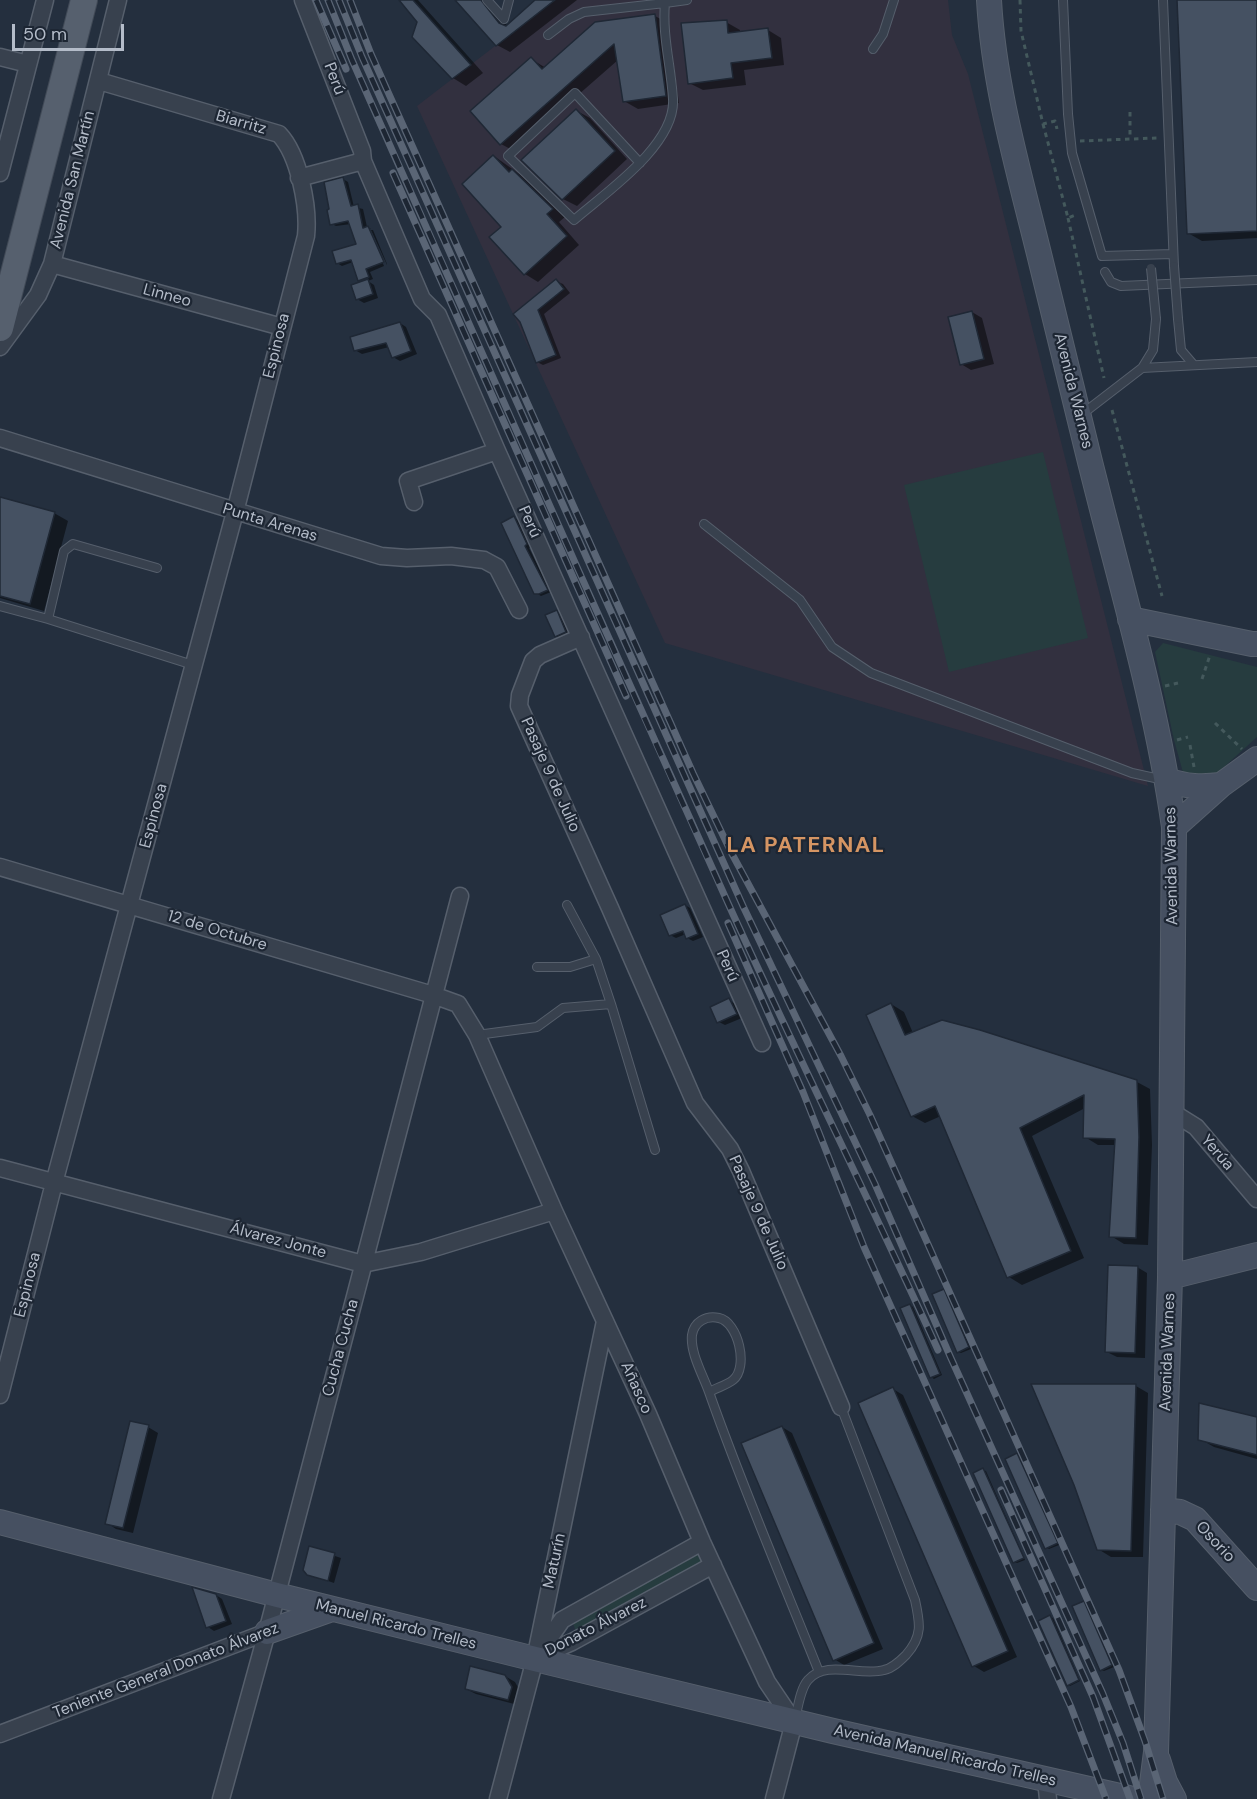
<!DOCTYPE html>
<meta charset="utf-8">
<style>
body{margin:0}
#map{position:relative;width:1257px;height:1799px;overflow:hidden;background:#242f3e;font-family:"DM Sans",sans-serif}
canvas{display:block}
.scale{position:absolute;left:12px;top:24px;width:112px;height:27px;box-sizing:border-box;border:3px solid #b4bcc9;border-top:0;padding-left:8px;font-size:18px;line-height:21px;white-space:nowrap;color:#b4bcc9;-webkit-text-stroke:4px #1d2633;paint-order:stroke}
</style>
<div id="map">
<canvas width="1257" height="1799"></canvas>
<div class="scale">50 m</div>
</div>
<script>
const context = document.querySelector('canvas').getContext('2d');
context.lineJoin = 'round';
function fillPath(path, color) { context.fillStyle = color; context.fill(path, 'evenodd'); }
function strokePath(path, color, width, dash) { context.strokeStyle = color; context.lineWidth = width; context.lineCap = dash ? 'butt' : 'round'; context.setLineDash(dash || []); context.stroke(path); }
function drawText(font, color, halo, rows, align = 'center') {
  context.font = font + ' "DM Sans",sans-serif'; context.lineWidth = 4.5; context.setLineDash([]); context.textBaseline = 'middle'; context.strokeStyle = halo; context.fillStyle = color; for (const [text, x, y, turn = 0] of rows) {
    context.save(); context.translate(x, y); context.rotate((+turn || 0) * Math.PI / 180); context.textAlign = isNaN(turn) ? turn : align; if (halo) context.strokeText(text, 0, 0); context.fillText(text, 0, 0); context.restore();
  }
}
fillPath(new Path2D(`
 M555,0H948L952,35L968,74L1148,786L665,643L417,106Z`), '#32303f');
fillPath(new Path2D(`
 M1043,452L1088,638L949,672L904,485Z
 M1163,643L1257,667V737L1213,777L1184,776L1174,740L1155,652Z
 M702,1542L713,1565L580,1633L575,1629L572,1620Z`), '#263c3f');
fillPath(new Path2D(`
 M401,0H418L483,73L466,86L453,78L413,37L418,22Z
 M457,0H488L495,13L508,26L537,0H577L510,52L497,45Z
 M1179,0H1257V238L1202,241L1188,233Z
 M655,16L668,23L679,103L638,109L624,101L618,60L514,151L501,144L531,59L546,68Z
 M726,22L740,30V33L768,30L781,38L784,65L744,70L746,85L703,90L689,83Z
 M577,111L590,118L627,159L577,206L563,199Z
 M494,156L525,178L565,217L559,222L579,245L538,282L525,274L492,237L503,227Z
 M343,179L348,182L354,207L363,209L367,227L371,229H368L384,266L370,272L373,279L368,281L374,285L378,298L364,303L357,299L364,282L359,280L353,262L342,266L337,263L358,245L351,224L336,226L332,224Z
 M371,230H373L387,264V265Z
 M556,281L563,284L570,293L544,314L561,358L543,365L537,362L521,322Z
 M972,312L982,318L994,364L971,370L961,364Z
 M400,323L406,327L417,354L400,361L393,357L389,347L362,354L355,350Z
 M0,499L54,513L68,521L44,611L0,598Z
 M514,518L519,520L531,547L529,548L551,592L541,596L536,593Z
 M557,612L563,615L572,635L562,640L556,636Z
 M685,905L690,908L703,937L693,941L687,938L686,934L676,938L670,935Z
 M729,1000L735,1004L742,1018L725,1025L719,1022Z
 M891,1004L904,1012L913,1033L1137,1082L1150,1089L1152,1145L1148,1245L1124,1244L1111,1236L1116,1145H1098L1085,1137V1108L1032,1136L1084,1258L1022,1285L1009,1277L941,1116L925,1123L912,1116Z
 M1137,1267L1147,1273L1145,1358L1117,1357L1107,1352Z
 M944,1291L946,1292L971,1349L961,1353L958,1352Z
 M910,1305L913,1307L942,1375L934,1379L931,1377Z
 M1136,1386L1148,1393L1143,1557H1111L1098,1549L1075,1485Z
 M893,1389L903,1395L1017,1657L984,1672L974,1666Z
 M1257,1419V1459L1214,1447L1200,1439Z
 M148,1427L158,1433L133,1533L116,1529L107,1523Z
 M782,1427L792,1433L883,1649L844,1665L834,1659Z
 M1017,1455L1020,1456L1059,1545L1049,1549L1047,1548Z
 M983,1470L986,1471L1025,1560L1017,1563L1014,1562Z
 M311,1548L341,1558L334,1583L308,1574Z
 M216,1595L222,1599L232,1624L214,1631L208,1627Z
 M1084,1602L1086,1604L1114,1667L1104,1671L1101,1670Z
 M1050,1617L1053,1618L1080,1681L1070,1686L1068,1685Z
 M505,1676L515,1682L521,1693L518,1705L476,1694L466,1689Z`), '#0007');
const building = new Path2D(`
 M399,0H413L471,65L452,79L412,37L417,22Z
 M455,0H481L499,23L506,26L535,0H555L496,46Z
 M1177,0H1257V231L1187,234Z
 M655,14L666,96L623,102L614,44L500,145L470,111L531,57L542,69L595,22Z
 M727,20L728,33L768,28L772,58L731,63L733,78L688,84L681,23Z
 M576,109L615,151L562,200L521,160Z
 M493,155L509,172L512,169L553,209L547,214L567,236L524,275L489,237L501,227L462,184Z
 M343,177L351,206L358,204L363,228L368,226L384,262L366,269L369,277L358,281L351,260L336,264L332,251L356,244L348,221L330,225L327,210L329,209L324,182Z
 M368,279L373,294L356,300L351,285Z
 M556,279L564,289L538,310L556,355L536,363L520,322L513,314Z
 M972,311L984,359L960,365L948,317Z
 M400,322L411,351L392,358L386,343L354,351L350,337Z
 M0,497L55,512L30,604L0,596Z
 M514,516L527,544L525,546L548,590L539,594H534L501,523Z
 M557,610L566,632L555,637L545,615Z
 M685,904L698,934L686,939L683,931L669,936L660,915Z
 M729,998L737,1014L717,1023L710,1007Z
 M891,1003L905,1035L942,1020L980,1030L1137,1080L1139,1137L1136,1238L1109,1237L1115,1139L1083,1138L1084,1095L1020,1128L1071,1251L1007,1278L935,1106L911,1117L866,1015Z
 M1108,1265L1138,1266L1135,1353L1105,1352Z
 M944,1289L969,1347L957,1353L932,1294Z
 M910,1304L940,1374L930,1378L900,1308Z
 M1031,1384H1136L1131,1551L1097,1550L1074,1485Z
 M893,1387L1008,1651L972,1667L858,1403Z
 M1199,1403L1257,1417V1455L1198,1440Z
 M130,1421L149,1425L123,1528L105,1524Z
 M782,1426L874,1643L833,1661L741,1443Z
 M1017,1453L1058,1543L1045,1549L1005,1459Z
 M983,1468L1024,1558L1013,1563L973,1473Z
 M309,1546L335,1553L328,1581L307,1575L303,1570Z
 M192,1587L216,1594L226,1621L206,1628Z
 M1084,1601L1112,1665L1100,1671L1072,1606Z
 M1050,1615L1079,1680L1067,1686L1038,1621Z
 M470,1666L505,1675L512,1687L508,1700L465,1689Z`);
fillPath(building, '#455162');
strokePath(building, '#1f2835', 1.5);
const lane = new Path2D(`
 M487,0L504,19L509,0
 M1063,0L1068,114L1072,153L1102,256L1173,254
 M1163,0L1174,266
 M548,35L569,19L584,12L665,3L667,0
 M873,49L883,34L894,0
 M640,163L575,93L508,156L574,220C605,193 676,145 673,99C671,66 662,35 665,3L687,0
 M1105,272L1111,282L1121,286L1257,280
 M1178,319L1181,350L1193,364
 M1142,368L1257,362
 M1081,415L1142,368L1153,350L1156,319
 M704,524L800,600L832,647L871,673L1132,773L1164,780
 M157,568L73,544L64,551L48,619L193,665
 M0,606L48,619
 M567,905L596,959L611,1004
 M537,967H570L596,959
 M477,1035L537,1027L563,1008L611,1004L655,1150
 M709,1392C716,1388 727,1385 733,1380C749,1367 738,1322 719,1318C706,1315 694,1322 692,1335C690,1353 703,1375 709,1392C742,1486 782,1579 819,1672
 M795,1719C798,1708 800,1689 808,1680C826,1659 861,1677 884,1670C893,1668 900,1661 906,1655C923,1636 920,1623 915,1600L841,1407`);
const street = new Path2D(`
 M303,0L362,151L363,161L422,299L438,315L497,451L762,1043
 M0,57L28,64
 M0,173L45,0
 M299,178L363,161
 M52,264L282,327
 M0,347L38,295L52,264L118,0
 M0,438L381,556L407,558L451,556L484,560L497,567L519,610
 M414,502L408,481L497,451
 M581,637L540,655L533,661L520,695L519,706L610,908L695,1103L730,1149L741,1171L841,1407
 M0,867L433,995L458,1004L477,1035L554,1211L648,1414L702,1542L767,1682L794,1722L774,1799
 M1172,1112L1196,1127L1257,1199
 M0,1168L363,1264L421,1252L554,1211
 M0,1395L54,1183L235,512L306,236C309,207 299,155 279,134L99,81
 M539,1653L562,1620L702,1542
 M536,1658L572,1642L713,1565
 M0,1734L267,1632
 M1046,1780L1048,1799
 M221,1799L267,1632L460,896
 M498,1799L535,1659L605,1321`);
const secondary = new Path2D(`
 M989,0C994,90 1021,179 1042,266C1062,349 1082,431 1103,513C1130,617 1159,721 1174,827L1170,1277L1156,1752L1150,1799
 M1130,619L1252,644H1257
 M1168,780C1186,787 1202,787 1221,785
 M1174,827L1221,785L1257,759
 M1170,1277L1257,1255
 M1163,1510L1180,1512L1195,1519L1257,1588
 M0,1522L277,1595L535,1659L833,1731L1133,1799
 M267,1632L332,1609
 M1158,1760L1165,1782L1174,1799`);
const primary = new Path2D(`
 M0,328L84,0`);
strokePath(lane, '#565f6c', 10);
strokePath(street, '#565f6c', 19);
strokePath(secondary, '#565f6c', 26);
strokePath(primary, '#414a57', 28);
strokePath(new Path2D(`
 M1020,0L1021,31L1043,124L1055,121L1057,129
 M1130,112V139
 M1043,124L1068,218L1078,214
 M1080,141L1157,138
 M1068,218L1104,378
 M1112,410L1162,596
 M1202,679L1210,655
 M1165,686L1178,683
 M1215,723L1242,749
 M1177,740L1188,737
 M1190,745L1194,767`), '#44595c', 3, [4.5, 4.5]);
strokePath(lane, '#38414e', 8);
strokePath(street, '#38414e', 16);
strokePath(secondary, '#465061', 24);
strokePath(primary, '#56606e', 26);
const rail = new Path2D(`
 M316,0L346,69
 M328,0L352,60C479,344 603,629 732,912C799,1059 871,1203 938,1350
 M339,0L362,57L743,906L875,1184L950,1356L1103,1694L1123,1743L1141,1799
 M350,0L371,54L693,773L731,852L841,1056L870,1115L1119,1670L1145,1741L1163,1799
 M393,173L626,696
 M728,923L803,1092L864,1247L1071,1707L1106,1799
 M1001,1490L1093,1697L1130,1799`);
strokePath(rail, '#5a6575', 7);
strokePath(rail, '#1d2633', 4.5, [14]);
const laneBridge = new Path2D(`
 M1174,266L1178,319
 M1151,268L1156,319`);
strokePath(laneBridge, '#565f6c', 10, []);
strokePath(laneBridge, '#38414e', 8);
drawText('16px', '#b4bcc9', '#1d2633', [
 ["Perú",334,79,69],
 ["Biarritz",241,123,16],
 ["Avenida San Martín",73,180,-76],
 ["Linneo",167,296,15],
 ["Espinosa",277,346,-76],
 ["Avenida Warnes",1073,391,76],
 ["Perú",529,522,66],
 ["Punta Arenas",270,523,17],
 ["Pasaje 9 de Julio",550,775,66],
 ["Espinosa",154,816,-75],
 ["Avenida Warnes",1172,866,-91],
 ["12 de Octubre",217,931,17],
 ["Perú",727,966,66],
 ["Yerúa",1217,1153,49],
 ["Pasaje 9 de Julio",758,1213,66],
 ["Álvarez Jonte",278,1241,15],
 ["Espinosa",28,1285,-76],
 ["Cucha Cucha",341,1348,-75],
 ["Avenida Warnes",1168,1352,-88],
 ["Añasco",636,1388,66],
 ["Osorio",1215,1542,47],
 ["Maturín",555,1561,-78],
 ["Manuel Ricardo Trelles",396,1625,14],
 ["Donato Álvarez",596,1627,-27],
 ["Teniente General Donato Álvarez",166,1671,-21],
 ["Avenida Manuel Ricardo Trelles",945,1756,13]
]);
context.letterSpacing = '1.5px';
drawText('bold 22px', '#d59563', '#1d2633', [
 ["LA PATERNAL",806,846]
]);
context.letterSpacing = '0px';
</script>
